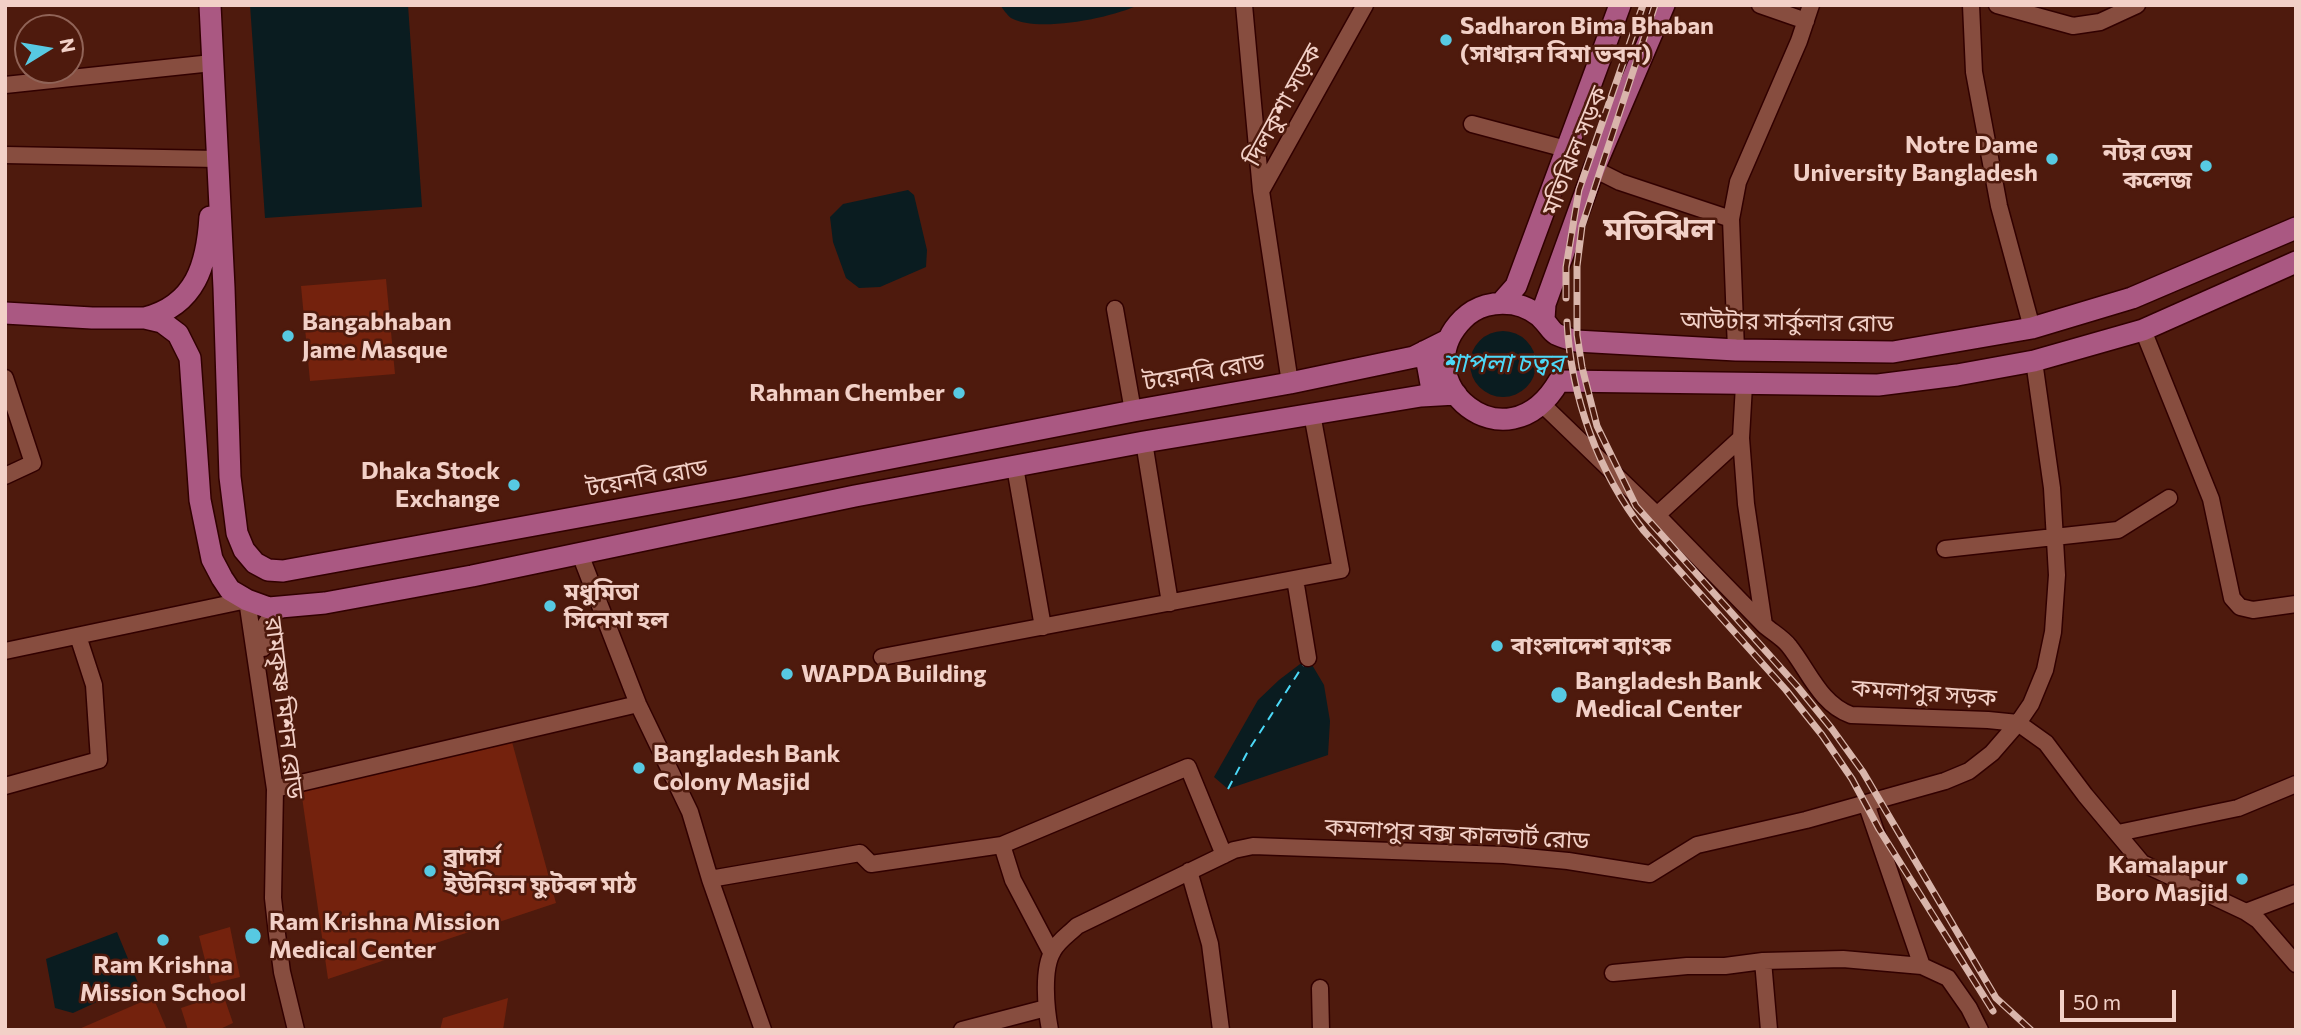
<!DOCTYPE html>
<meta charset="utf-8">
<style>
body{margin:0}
#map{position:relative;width:2301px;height:1035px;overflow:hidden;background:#4e1a0d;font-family:Commissioner,sans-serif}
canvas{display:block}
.frame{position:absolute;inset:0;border:7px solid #f2d0c7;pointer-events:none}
.north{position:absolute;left:14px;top:14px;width:70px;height:70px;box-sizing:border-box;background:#4e1a0d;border:2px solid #906357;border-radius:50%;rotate:79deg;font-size:19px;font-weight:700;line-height:28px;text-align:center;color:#f2d0c7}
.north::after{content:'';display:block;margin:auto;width:24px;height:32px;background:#57c9e2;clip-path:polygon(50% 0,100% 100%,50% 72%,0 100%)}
.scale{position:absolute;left:2060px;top:990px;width:116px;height:32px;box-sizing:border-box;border:4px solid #f2d0c7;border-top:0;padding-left:9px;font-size:21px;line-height:24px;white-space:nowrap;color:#f2d0c7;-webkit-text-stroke:5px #4e1a0d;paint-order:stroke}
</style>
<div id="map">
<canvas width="2301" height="1035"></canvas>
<div class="frame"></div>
<div class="north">N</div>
<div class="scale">50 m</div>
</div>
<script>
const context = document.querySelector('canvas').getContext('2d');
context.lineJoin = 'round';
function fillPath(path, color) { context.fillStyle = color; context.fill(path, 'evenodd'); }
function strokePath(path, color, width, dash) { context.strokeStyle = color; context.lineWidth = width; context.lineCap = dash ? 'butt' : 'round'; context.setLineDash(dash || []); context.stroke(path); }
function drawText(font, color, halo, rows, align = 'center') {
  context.font = font + ' Commissioner,"Noto Sans Bengali",sans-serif'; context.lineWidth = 5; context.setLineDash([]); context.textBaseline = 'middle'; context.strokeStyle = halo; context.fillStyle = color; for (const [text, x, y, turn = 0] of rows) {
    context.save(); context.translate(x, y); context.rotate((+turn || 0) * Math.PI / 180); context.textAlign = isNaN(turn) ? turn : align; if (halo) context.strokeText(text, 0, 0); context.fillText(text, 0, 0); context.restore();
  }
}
fillPath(new Path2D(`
 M386,279L395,374L310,381L301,286Z
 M512,742L556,903L328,979L301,790Z
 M230,927L240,977L211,984L199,936Z
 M223,994L233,1023L218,1030H188L181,1008Z
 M153,997L167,1030L79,1029Z
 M508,998L503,1030H440L443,1018Z`), '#74220d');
fillPath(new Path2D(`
 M250,5H408L422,207L265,218Z
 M1000,5H1138C1112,18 1037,33 1011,18C1007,15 1003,9 1000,5Z
 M908,190L914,195L927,250L926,267L880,287L859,288L846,278L833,242L830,217L843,204Z
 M1470 364a33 33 0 1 1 66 0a33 33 0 1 1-66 0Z
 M1308,658L1324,685L1330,721L1328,755L1228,789L1214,777L1258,700L1279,680Z
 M117,932L138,983L73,1013L55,1008L46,959Z`), '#0a1c20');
strokePath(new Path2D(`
 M1228,789L1248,751L1304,664`), '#4cd9f8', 2, [9, 7]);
const minor = new Path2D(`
 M1244,5L1261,191L1290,383
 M1760,5L1806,21
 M1971,5L1974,72L1999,206L2032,328
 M1997,5L2073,26L2100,22L2137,5
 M5,85L212,63
 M1472,124L1566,149
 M5,155L217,159
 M1594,169L1620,182L1731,219
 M1261,191L1365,5
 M1115,309L1133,411
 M2143,330L2211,499L2232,598L2240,607L2253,610L2296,604
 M1736,350L1731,219L1738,182L1799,41L1811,5
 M5,378L33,463L5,476
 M1542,404L1657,515L1764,625
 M1741,438L1746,504L1764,625C1772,632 1783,638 1789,646C1809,671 1820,704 1851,715L1988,720L2018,723L2046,743L2085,795L2142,863L2246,912L2258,920L2296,964
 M1144,442L1170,603
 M1015,467L1043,627
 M1657,515L1741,438L1744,385
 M1945,549L2118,530L2169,498
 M580,554L638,704L690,812L710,879L763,1030
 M1295,579L1308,658
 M263,648C262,627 265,617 284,608
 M5,651L247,600L275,789L273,898L277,934L282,972L296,1030
 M882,657L1341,570L1312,414
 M5,786L99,760L94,685L78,636
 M275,789L638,704
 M1866,803L1922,966
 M2118,833L2238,808L2296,784
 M1002,845L1188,767L1224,855
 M1189,871L1210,944L1221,1030
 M710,879L860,853L871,864L1002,845L1013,880L1051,952
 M2246,912L2296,893
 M1763,961L1769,1030
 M1613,973L1687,966H1725L1763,961L1843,959L1922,966L1948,978L1969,1008L1980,1030
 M1320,988L1321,1030
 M962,1030L1046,1008
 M1050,1030C1046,1009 1042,969 1053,951C1058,941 1069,934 1077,926L1234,850L1253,846L1504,855L1568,861L1650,874L1697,845L1806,820L1945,781L1969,771L1992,753L2018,723L2031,704L2045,670L2053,632L2057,575L2052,488L2034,361`);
const major = new Path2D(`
 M210,5L224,288L230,477L237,533L244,550L255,563L268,570L283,571L737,488L1133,411L1290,383L1414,357L1448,340
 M2296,228L2132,298L2032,328L1893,352L1736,350L1576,341C1570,339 1562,337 1556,334C1551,331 1549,326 1545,322C1538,313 1525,306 1513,304C1495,301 1476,306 1463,319C1402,380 1506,472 1559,381L1878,385L1957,375L2034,361L2143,330L2296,262
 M1501,303L1516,286L1620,5
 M5,313L92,318H145L162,322L178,334L190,358L200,500L212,559L222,578L230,590L247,600L269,608L325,603L472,576L855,496L1144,442L1421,396L1456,394
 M145,318C196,305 207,264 210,217
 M1544,319L1545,304L1594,169L1664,5
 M1425,351L1433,395`);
strokePath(minor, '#310000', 19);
strokePath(major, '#310000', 24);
strokePath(minor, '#874d3f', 16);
strokePath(major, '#aa5882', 21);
const rail = new Path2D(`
 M1655,5L1582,226L1577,266V335L1582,367L1597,426L1636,506L1797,686L1832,729L1863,772L1996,998L2031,1030
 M1566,298V267L1579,190L1643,5
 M1567,322C1571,397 1598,472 1644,531L1786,690L1822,735L1852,779L1879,829L1993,1011`);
strokePath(rail, '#d9b5ab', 7);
strokePath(rail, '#4e1a0d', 4.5, [13]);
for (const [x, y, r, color] of [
 [1446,40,7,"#57c9e2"],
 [2052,159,7,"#57c9e2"],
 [2206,166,7,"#57c9e2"],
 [288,336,7,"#57c9e2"],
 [959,393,7,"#57c9e2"],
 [514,485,7,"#57c9e2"],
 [550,606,7,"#57c9e2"],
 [1497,646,7,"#57c9e2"],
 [787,674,7,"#57c9e2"],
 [1559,695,9,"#57c9e2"],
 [639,768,7,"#57c9e2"],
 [430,871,7,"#57c9e2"],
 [2242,879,7,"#57c9e2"],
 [253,936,9,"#57c9e2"],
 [163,940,7,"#57c9e2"]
]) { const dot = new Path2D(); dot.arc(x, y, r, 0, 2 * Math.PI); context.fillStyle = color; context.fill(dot); strokePath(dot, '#4e1a0d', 2.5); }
drawText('bold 24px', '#f2d0c7', '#4e1a0d', [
 ["Sadharon Bima Bhaban",1460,26],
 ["(সাধারন বিমা ভবন)",1460,54],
 ["Notre Dame",2038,145,"right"],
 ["University Bangladesh",2038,173,"right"],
 ["নটর ডেম",2192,152,"right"],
 ["কলেজ",2192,180,"right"],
 ["Bangabhaban",302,322],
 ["Jame Masque",302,350],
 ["Rahman Chember",945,393,"right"],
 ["Dhaka Stock",500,471,"right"],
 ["Exchange",500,499,"right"],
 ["মধুমিতা",564,592],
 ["সিনেমা হল",564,620],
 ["বাংলাদেশ ব্যাংক",1511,646],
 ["WAPDA Building",801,674],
 ["Bangladesh Bank",1575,681],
 ["Medical Center",1575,709],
 ["Bangladesh Bank",653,754],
 ["Colony Masjid",653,782],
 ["ব্রাদার্স",444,857],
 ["ইউনিয়ন ফুটবল মাঠ",444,885],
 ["Kamalapur",2228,865,"right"],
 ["Boro Masjid",2228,893,"right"],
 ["Ram Krishna Mission",269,922],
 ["Medical Center",269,950],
 ["Ram Krishna",163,965,"center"],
 ["Mission School",163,993,"center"]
], 'left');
drawText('24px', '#f2d0c7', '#4e1a0d', [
 ["দিলকুশা সড়ক",1283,105,-61],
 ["মতিঝিল সড়ক",1575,151,-68],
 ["আউটার সার্কুলার রোড",1787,322,1],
 ["টয়েনবি রোড",1204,372,-10],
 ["টয়েনবি রোড",647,478,-10],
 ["কমলাপুর সড়ক",1924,693,4],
 ["রামকৃষ্ণ মিশন রোড",284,708,83],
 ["কমলাপুর বক্স কালভার্ট রোড",1457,834,3]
]);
drawText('italic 26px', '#4cd9f8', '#4e1a0d', [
 ["শাপলা চত্বর",1503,363]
]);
drawText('bold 32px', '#f2d0c7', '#4e1a0d', [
 ["মতিঝিল",1659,229]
]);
</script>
